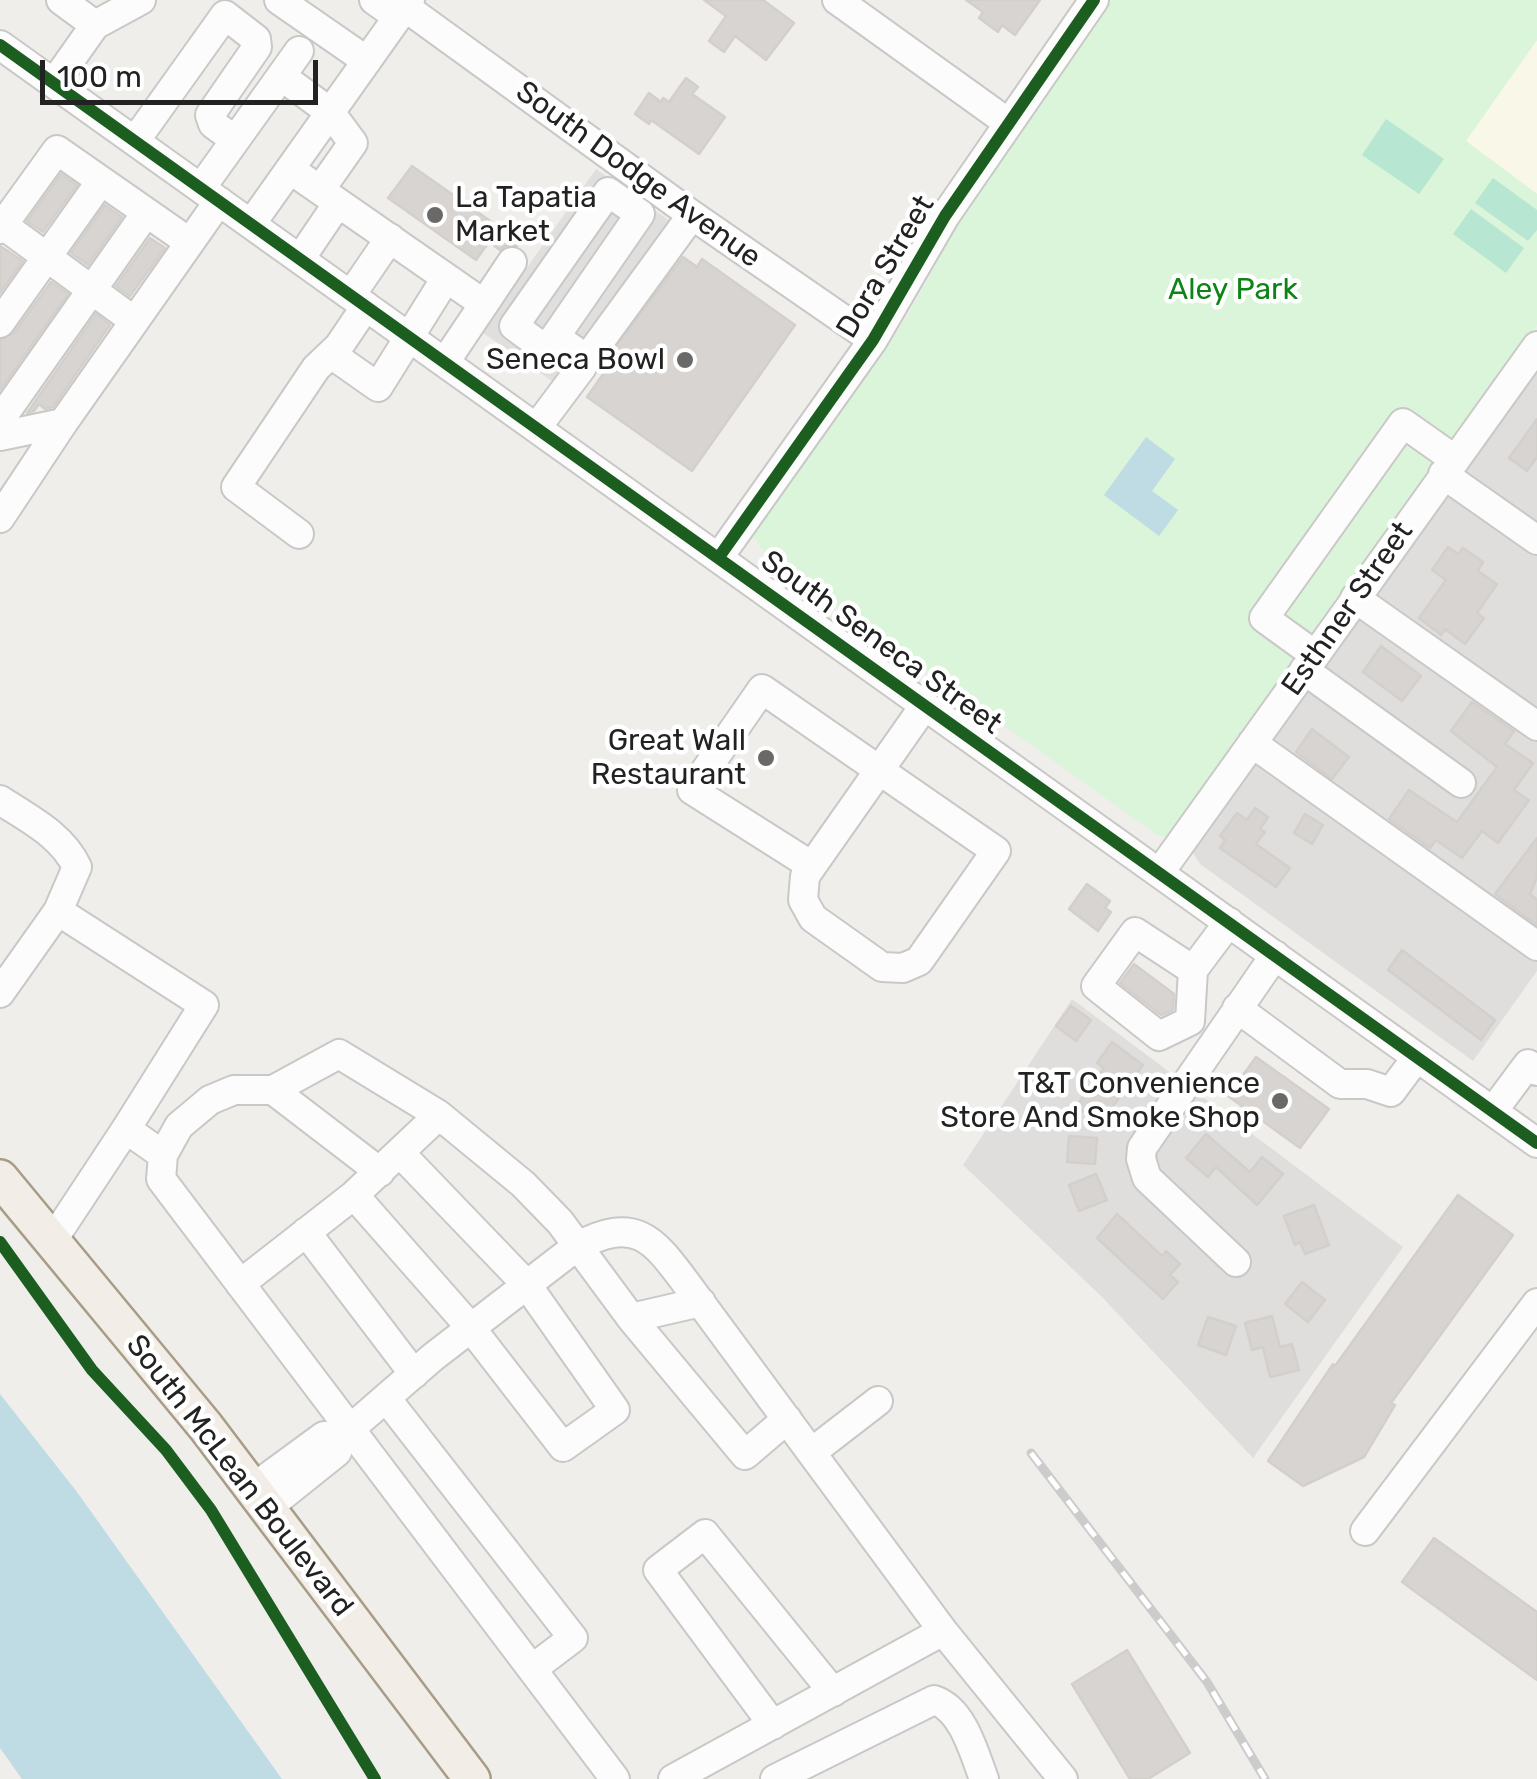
<!DOCTYPE html>
<style>
body{margin:0}
#map{position:relative;width:1537px;height:1779px;overflow:hidden;background:#f0eeeb;font-family:Rubik,sans-serif}
canvas{display:block}
.scale{position:absolute;left:40px;top:60px;width:278px;height:45px;box-sizing:border-box;border:5px solid #222;border-top:0;padding-left:12px;font-size:30px;line-height:35px;white-space:nowrap;color:#222;-webkit-text-stroke:8px #fff;paint-order:stroke}
</style>
<div id="map">
<canvas width="1537" height="1779"></canvas>
<div class="scale">100 m</div>
</div>
<script>
const context = document.querySelector('canvas').getContext('2d');
context.lineJoin = 'round';
function fillPath(path, color) { context.fillStyle = color; context.fill(path, 'evenodd'); }
function strokePath(path, color, width, dash) { context.strokeStyle = color; context.lineWidth = width; context.lineCap = dash ? 'butt' : 'round'; context.setLineDash(dash || []); context.stroke(path); }
function drawText(font, color, halo, rows, align = 'center') {
  context.font = font + ' Rubik,sans-serif'; context.lineWidth = 9; context.setLineDash([]); context.textBaseline = 'middle'; context.strokeStyle = halo; context.fillStyle = color; for (const [text, x, y, turn = 0] of rows) {
    context.save(); context.translate(x, y); context.rotate((+turn || 0) * Math.PI / 180); context.textAlign = isNaN(turn) ? turn : align; if (halo) context.strokeText(text, 0, 0); context.fillText(text, 0, 0); context.restore();
  }
}
fillPath(new Path2D(`
 M1537,366V971L1473,1061L1200,864L1193,853L1194,842Z
 M1072,999L1403,1247L1253,1458L1101,1296L963,1165Z`), '#dfdedc');
fillPath(new Path2D(`
 M1537,40V194L1465,141Z`), '#f8f7e8');
fillPath(new Path2D(`
 M1111,0H1537V40L1466,141L1537,194V325L1183,823L1165,836L1157,835L768,557L753,537L756,526L877,362L908,315L965,210Z`), '#daf5da');
fillPath(new Path2D(`
 M1386,119L1444,159L1419,194L1362,155Z
 M1493,178L1537,210V230L1528,241L1475,203Z
 M1471,209L1524,248L1506,273L1453,234Z`), '#b7e6d2');
fillPath(new Path2D(`
 M596,169L670,221L556,384L482,332Z`), '#e0dfde');
fillPath(new Path2D(`
 M1146,437L1175,459L1152,491L1178,510L1159,536L1104,495Z
 M0,1394L77,1492L282,1779H22L0,1748Z`), '#bfdbe3');
const building = new Path2D(`
 M704,0H763L794,23L766,60L735,36L724,52L709,41L726,16Z
 M966,0H1040L1015,35L1002,25L998,32L979,18L983,12Z
 M686,78L698,87L692,94L725,117L699,154L651,120L649,124L635,114L649,93L661,102L663,98L669,102Z
 M412,166L520,242L517,246H505L500,250L489,242L476,260L388,198Z
 M61,174L77,185L43,232L27,221Z
 M105,205L122,217L88,265L71,253Z
 M150,238L165,248L130,296L116,286Z
 M0,246L23,261L0,293Z
 M683,257L697,267L702,259L795,325L692,471L587,397L606,370L601,366Z
 M51,282L68,294L0,390V340L14,333Z
 M96,314L110,325L53,407L45,409L39,404L34,411L27,413Z
 M1537,419V457L1527,471L1509,458Z
 M1448,547L1458,554L1463,548L1483,562L1478,571L1497,584L1477,613L1484,618L1465,644L1445,629L1441,635L1419,618L1446,580L1432,570Z
 M1381,646L1421,676L1402,701L1363,672Z
 M1472,702L1514,731L1505,744L1533,763L1514,790L1529,800L1498,843L1482,831L1462,858L1436,840L1430,848L1389,819L1409,790L1457,822L1497,767L1451,731Z
 M1312,729L1349,757L1332,779L1296,752Z
 M1255,808L1268,817L1260,829L1265,832L1256,844L1290,868L1276,887L1220,848L1225,840L1220,836L1237,813L1247,820Z
 M1305,814L1323,825L1312,844L1294,833Z
 M1537,838V877L1530,894L1537,900V925L1495,894Z
 M1087,884L1110,901L1105,908L1111,912L1098,931L1069,909Z
 M1402,950L1495,1020L1481,1040L1388,970Z
 M1134,964L1174,994L1173,1010L1161,1015L1120,983Z
 M1071,1006L1091,1020L1076,1041L1056,1026Z
 M1112,1042L1143,1065L1100,1124L1076,1106L1104,1068L1097,1063Z
 M1256,1057L1329,1109L1300,1148L1228,1096Z
 M1206,1134L1250,1172L1262,1157L1283,1174L1257,1205L1216,1167L1208,1177L1186,1158Z
 M1069,1136L1097,1138L1095,1164L1067,1162Z
 M1096,1174L1107,1200L1079,1211L1069,1185Z
 M1458,1195L1513,1235L1391,1403L1395,1405L1364,1457L1303,1486L1268,1461L1333,1364L1335,1366Z
 M1314,1205L1329,1245L1305,1254L1300,1242L1295,1245L1284,1216Z
 M1117,1214L1162,1256L1166,1251L1180,1264L1170,1275L1178,1282L1163,1299L1097,1238Z
 M1302,1282L1325,1300L1308,1322L1285,1304Z
 M1272,1316L1280,1347L1292,1344L1299,1370L1270,1377L1263,1347L1252,1350L1245,1323Z
 M1208,1317L1236,1326L1226,1355L1198,1345Z
 M1434,1538L1537,1612V1680L1402,1582Z
 M1127,1650L1190,1753L1148,1779H1130L1072,1684Z`);
fillPath(building, '#d7d4d2');
strokePath(building, '#d3d0cc', 2.5);
const minor = new Path2D(`
 M61,0L95,25
 M279,0L367,61
 M374,0L398,17
 M837,0L1007,122
 M405,7L692,215L873,340
 M0,45L1537,1143
 M281,76L330,112L353,143L320,190
 M54,83L95,25L141,0
 M135,141L225,15L256,39L257,47L210,115L213,124L235,140
 M291,170L484,304L512,262
 M201,188L299,51
 M251,224L410,0
 M3,225L133,320
 M0,229L57,150L189,242
 M300,259L338,203
 M351,295L390,238
 M0,323L101,181
 M555,337L545,349L514,326L608,192L640,214L555,337L574,350
 M592,352L692,215
 M331,354L378,387L446,278
 M445,362L484,304
 M0,420L146,213
 M537,427L582,367
 M0,436L63,423L219,201
 M1443,474L1537,540
 M0,518L63,423
 M299,534L236,487L316,368L339,346L366,306
 M719,557L873,340L945,216L1094,0
 M1355,598L1537,726
 M1315,655L1264,618L1403,423L1454,459
 M1304,670L1461,783
 M1252,743L1537,946
 M0,800C29,819 62,835 77,867L58,911
 M812,866L692,790L762,689L996,851L919,961L903,968L882,967L813,918L803,900L805,876L925,705
 M1160,872L1537,346
 M1193,970L1135,932L1096,986L1159,1036L1190,1021L1193,970L1229,922
 M0,993L58,911L204,1005L126,1129
 M1237,1008L1340,1084H1367L1391,1092L1417,1057
 M273,1090L380,1172
 M1493,1111L1528,1064L1537,1071
 M163,1155L179,1126L210,1100L234,1090H273L339,1054L439,1115
 M354,1195L471,1328L563,1447L615,1410L527,1285L401,1154
 M306,1232L414,1374
 M52,1241L126,1129L163,1155L161,1179L615,1779
 M1236,1262L1147,1178L1141,1159L1142,1148L1275,955
 M240,1284L354,1195L439,1115L523,1184L560,1222L631,1318L745,1455L787,1419
 M631,1318L701,1302
 M386,1398L573,1638L532,1669
 M342,1436L433,1357L576,1247C637,1214 654,1240 689,1287L943,1631
 M812,1452L878,1401
 M253,1488L324,1436H342L337,1452L267,1508
 M1365,1531L1537,1303
 M773,1725L658,1570L705,1534L833,1692
 M673,1779L943,1631L1063,1779
 M775,1779L934,1700C963,1709 974,1753 984,1779`);
const major = new Path2D(`
 M0,1178L206,1427L472,1779`);
strokePath(minor, '#c9c8c7', 32);
strokePath(major, '#a79c86', 40);
strokePath(minor, '#fdfcfc', 28);
strokePath(major, '#f3ede7', 35);
const rail = new Path2D(`
 M1031,1453L1207,1682L1265,1779`);
strokePath(rail, '#ccc', 9);
strokePath(rail, '#fff', 5, [15]);
strokePath(new Path2D(`
 M0,45L1537,1143
 M719,557L873,340L945,216L1094,0
 M0,1242L92,1370L166,1450L211,1510L375,1779`), '#1b5e20', 12);
for (const [x, y, r, color] of [
 [435,215,10,"#6a6968"],
 [685,360,10,"#6a6968"],
 [766,758,10,"#6a6968"],
 [1280,1101,10,"#6a6968"]
]) { const dot = new Path2D(); dot.arc(x, y, r, 0, 2 * Math.PI); context.fillStyle = color; context.fill(dot); strokePath(dot, '#fff', 4); }
drawText('30px', '#222', '#fff', [
 ["South Dodge Avenue",638,175,36],
 ["Dora Street",886,267,-59],
 ["Esthner Street",1348,609,-55],
 ["South Seneca Street",881,643,36],
 ["South McLean Boulevard",239,1476,52]
]);
drawText('30px', '#222', '#fff', [
 ["La Tapatia",455,198,"left"],
 ["Market",455,232,"left"],
 ["Seneca Bowl",665,360],
 ["Great Wall",746,741],
 ["Restaurant",746,775],
 ["T&T Convenience",1260,1084],
 ["Store And Smoke Shop",1260,1118]
], 'right');
drawText('30px', '#0c8416', '#fff', [
 ["Aley Park",1233,290]
]);
</script>
